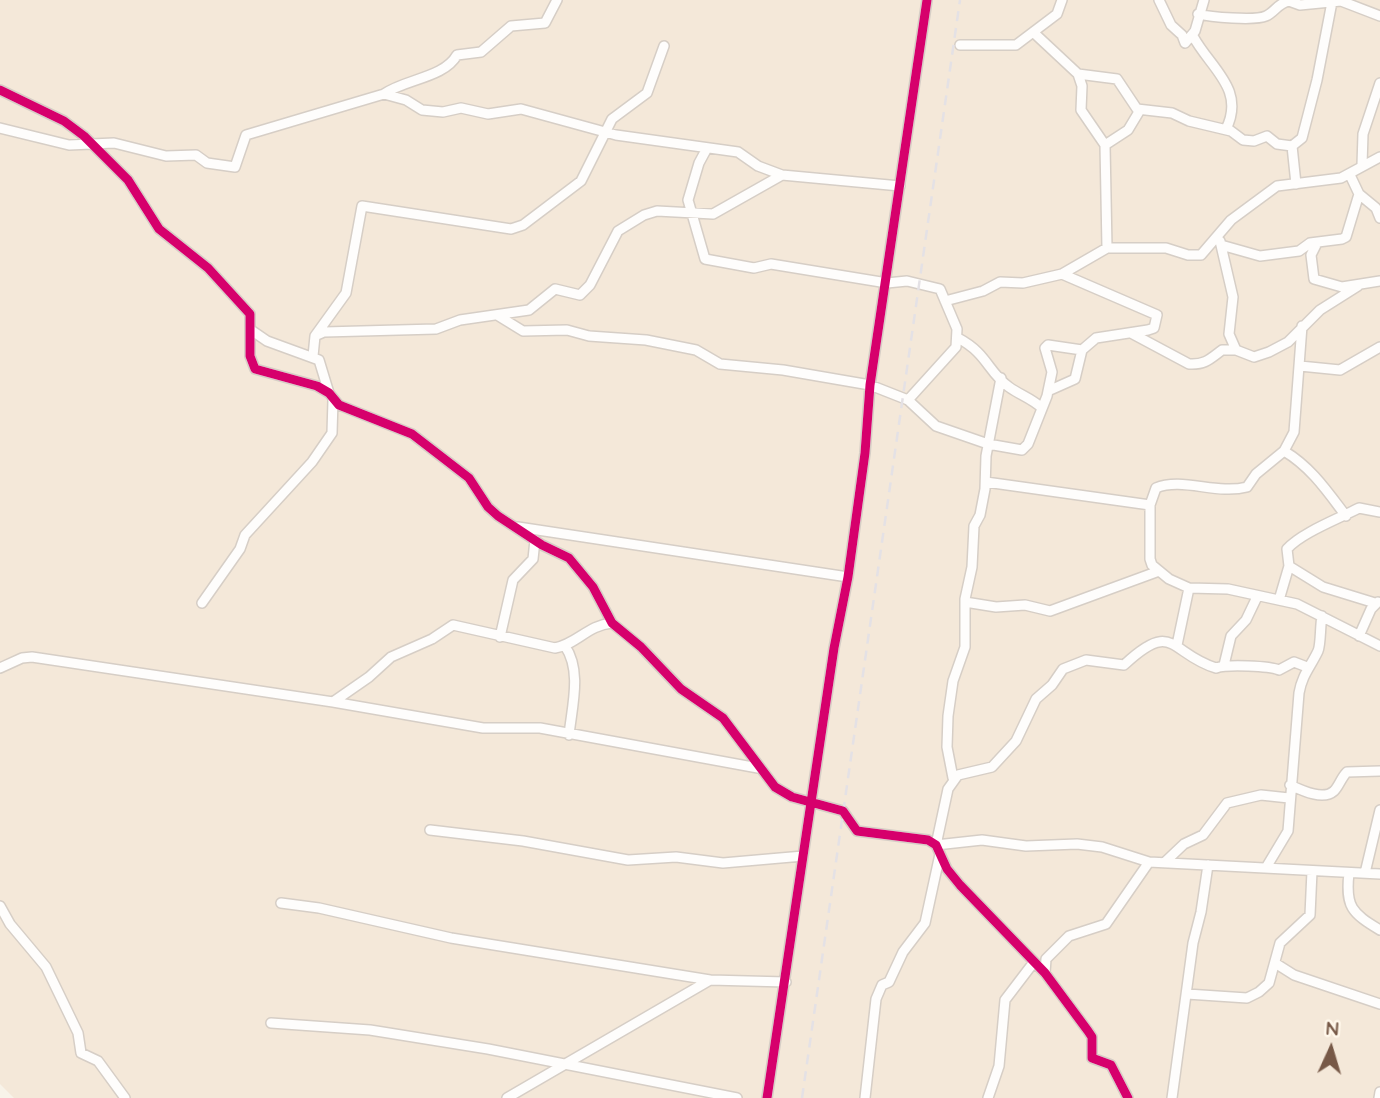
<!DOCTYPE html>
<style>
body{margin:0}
#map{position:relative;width:1380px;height:1098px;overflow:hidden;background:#f8f3e9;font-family:Quicksand,sans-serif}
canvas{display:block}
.north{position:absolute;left:1296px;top:1014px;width:70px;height:70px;-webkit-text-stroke:5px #fff7ea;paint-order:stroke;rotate:4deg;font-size:19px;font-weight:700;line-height:28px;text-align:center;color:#775947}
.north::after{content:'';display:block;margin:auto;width:24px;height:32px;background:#775947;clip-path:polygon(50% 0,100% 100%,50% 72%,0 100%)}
</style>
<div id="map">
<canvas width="1380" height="1098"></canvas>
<div class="north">N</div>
</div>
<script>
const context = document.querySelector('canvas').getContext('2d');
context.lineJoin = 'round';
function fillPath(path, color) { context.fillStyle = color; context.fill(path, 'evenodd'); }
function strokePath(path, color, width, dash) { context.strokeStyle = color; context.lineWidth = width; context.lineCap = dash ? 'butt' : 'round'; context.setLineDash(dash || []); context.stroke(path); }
fillPath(new Path2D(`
 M0,0H1380V1098H14L0,1084Z`), '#f4e8d9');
const minor = new Path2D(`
 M1159,0L1171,25L1182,35L1185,43L1195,31L1204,0
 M1198,14C1210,17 1255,21 1266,16C1275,12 1278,3 1289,1L1300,5L1341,1L1380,16
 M1033,32L1078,74L1082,86L1081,110L1105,145L1107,248
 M1193,36C1210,68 1246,89 1226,129
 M960,45H1016L1057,14L1062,0
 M1078,74L1117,79L1137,109L1172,113L1189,121L1231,131L1243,140L1254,141L1267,136L1277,144L1292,146L1302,138L1317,80L1332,2
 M0,90L64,121L84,136L128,180L159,229L208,268L250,314V356L255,369L317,386L329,393L339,405L412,434L469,478L488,507L498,516L542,545L569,558L593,587L612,623L641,647L681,689L723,718L775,787L792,797L843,811L857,831L928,840L936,845L947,869L960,885L1045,973L1088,1031L1092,1037V1058L1111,1065L1128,1098
 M384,94C405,79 444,78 457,55L481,52L511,26L545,23L557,0
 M0,128L69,145L114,143L166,156L196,155L207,163L235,167L246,135L384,94L406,100L422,110L443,112L461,108L488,114L521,109L616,135L738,152L758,166L782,175L900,186
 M1105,145L1128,130L1140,110
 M1292,146L1296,184
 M706,150L699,163L688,200L705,259L754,268L771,264L887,283L907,281L940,289L957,329L956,347L908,400
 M1362,165L1363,134L1380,83
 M1350,175L1359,194L1376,208L1380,218
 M1220,241L1233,297L1229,334L1236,350
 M1317,243L1311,255L1314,279L1342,287L1380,281
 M1221,245L1260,256L1299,251L1310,243L1342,239L1346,237L1359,194
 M945,301L983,291L1000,282L1023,283L1062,274L1107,248H1166L1188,255H1201L1231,220L1277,186L1341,178L1380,157
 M497,315L523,331L567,330L589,336L646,340L696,350L720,364L783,370L870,385L908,400L936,426L988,444L1022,450L1028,444L1047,396L1052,372L1045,348L1048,345L1082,350
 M1302,326L1294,432L1284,451L1256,474L1247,487C1217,495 1182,477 1156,488L1150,505V559L1152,565L1169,579L1189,588L1228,589L1297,604L1380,646
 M251,330L267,341L319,360L329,393
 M1131,333L1189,364C1205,365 1210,359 1222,350H1236L1254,357L1269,352L1288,342L1320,310L1358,286
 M315,336L346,293L362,206L511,229L523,225L581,181L612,119L647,93L664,46
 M958,338C988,354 987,371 1009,387C1020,395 1031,398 1042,408
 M313,356L315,336L324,332L436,329L460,320L529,310L555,289L580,295L590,285L618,231L644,215L657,211L713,214L782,175
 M1300,366L1340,370L1380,347
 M1048,391L1075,379L1082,350L1096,338L1148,330L1154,328L1157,315L1062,274
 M1284,451C1311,467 1327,491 1346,516
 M986,482L1150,505
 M518,527L848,577
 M1289,566L1323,587L1375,603
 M1279,600L1289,566L1287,549C1301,533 1338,519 1359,508L1380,512
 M965,602L996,607L1025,605L1050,611L1159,571
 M202,603L240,549L245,535L312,462L332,433L333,400
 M1359,636L1371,609L1378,602
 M500,637L513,580L533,559L535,540
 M1177,645L1189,588
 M565,646C582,671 572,706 569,735
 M1224,665L1231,636L1246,620L1257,597
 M0,668L22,658L32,657L333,702L369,677L391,657L432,639L453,625L555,648C577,644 588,625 612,623
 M333,702L483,728H540L758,768
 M953,778L947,747L948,716L953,681L965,647V599L972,567L974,526L980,515L985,489L986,456L1001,378
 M1290,785C1301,790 1323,801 1334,791C1339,786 1341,778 1347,772L1380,771
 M430,830L523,841L628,860L676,857L723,863L803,856
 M1149,862L1102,847L1077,844L1026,846L982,840L936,845L948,789L958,775L992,767L1016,741L1036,699L1052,685L1063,669L1086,660L1124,665C1174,618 1170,654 1216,668C1227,664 1270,666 1279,670L1294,662L1307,667
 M1165,862L1184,844L1203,835L1227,803L1261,795L1289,798
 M1267,866L1288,831L1299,693C1302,675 1311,666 1318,651C1321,644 1320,626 1322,616
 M1349,873C1345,907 1352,913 1380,930
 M1365,873L1380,810
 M281,903L319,908L451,938L710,980
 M0,906L10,924L46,967L78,1033L81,1053L98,1061L125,1098
 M1275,963L1294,975L1380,1004
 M1045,973L1046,959L1069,936L1106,924L1149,862L1380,874
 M1187,994L1247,998L1259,992L1269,983L1280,943L1310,915L1312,871
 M271,1023L370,1030L488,1049L737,1098
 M507,1098L710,980L786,982
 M767,1098L834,648L848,577L865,453L870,385L927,0
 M865,1098L876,999L882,985L889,982L903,952L925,923L940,854
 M988,1098L999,1066L1005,1000L1034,962
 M1172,1098L1193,943L1201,912L1208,865
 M1379,1098L1380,1092`);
strokePath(minor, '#d6cec6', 12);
strokePath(minor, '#fefdfc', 9);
strokePath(new Path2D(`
 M802,1098L960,0`), '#e4e1e5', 2.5, [10, 7]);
strokePath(new Path2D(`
 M0,90L64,121L84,136L128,180L159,229L208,268L250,314V356L255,369L317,386L329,393L339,405L412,434L469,478L488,507L498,516L542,545L569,558L593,587L612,623L641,647L681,689L723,718L775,787L792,797L843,811L857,831L928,840L936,845L947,869L960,885L1045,973L1088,1031L1092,1037V1058L1111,1065L1128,1098
 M767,1098L834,648L848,577L865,453L870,385L927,0`), '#d6006c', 9);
</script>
